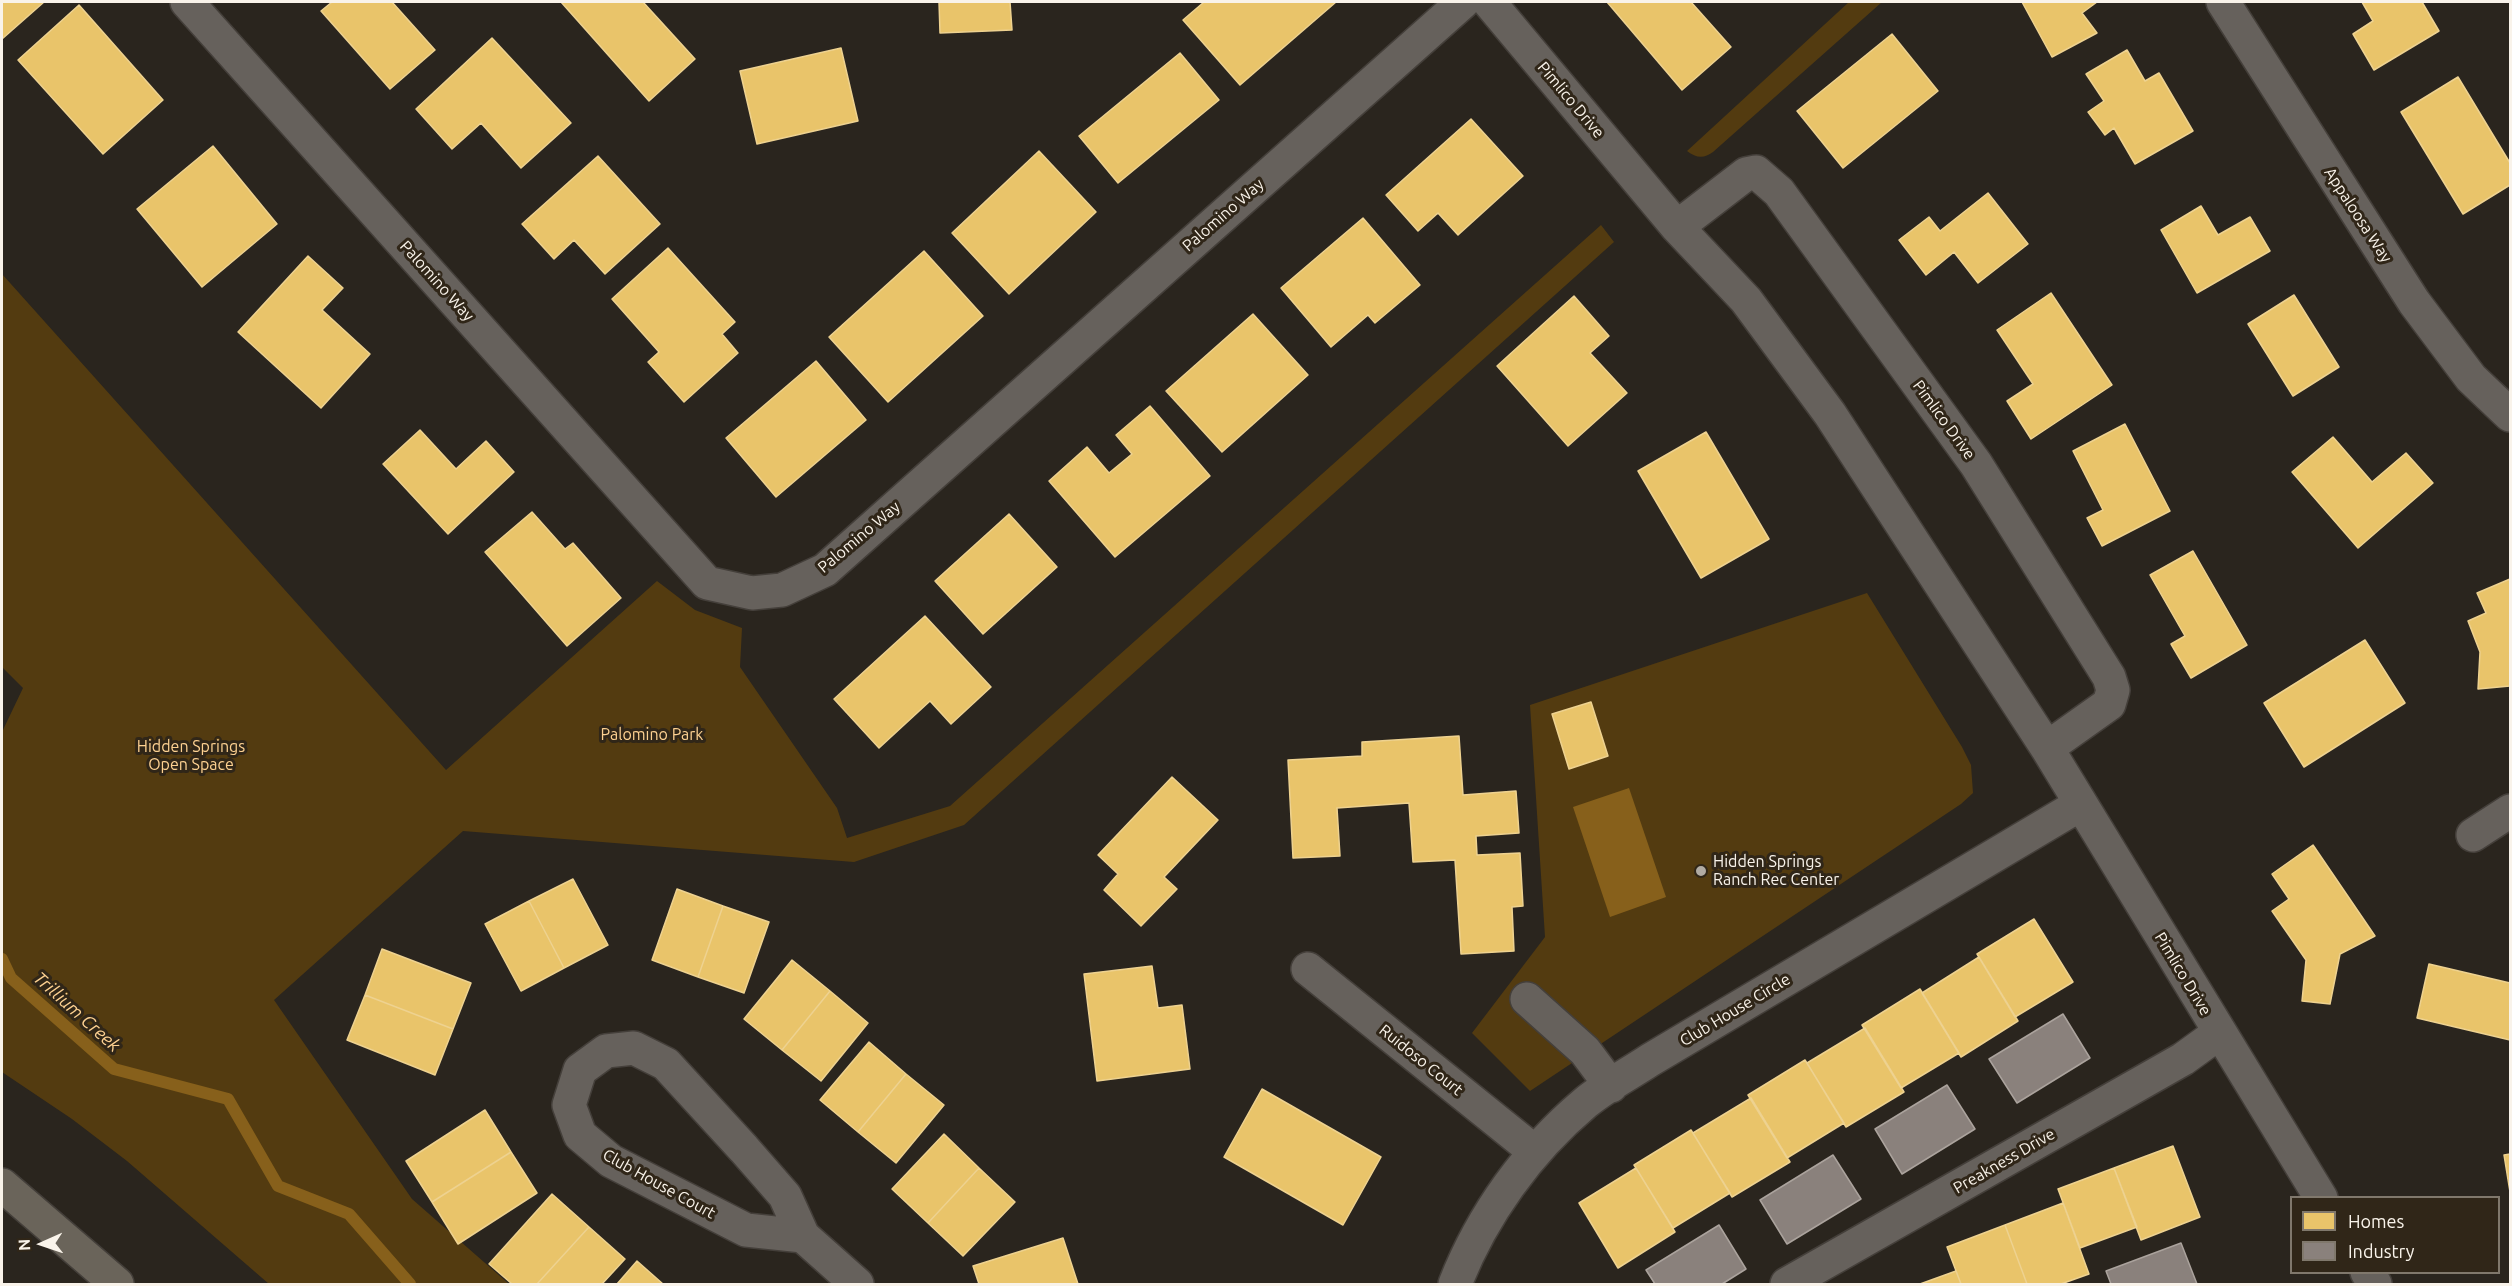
<!DOCTYPE html>
<style>
body{margin:0}
#map{position:relative;width:2512px;height:1286px;overflow:hidden;background:#2a251e;font-family:Ubuntu,sans-serif}
canvas{display:block}
.frame{position:absolute;inset:0;border:3px solid #f9f3ea;pointer-events:none}
.legend{position:absolute;left:2290px;top:1196px;width:210px;height:78px;box-sizing:border-box;background:#302618;border:2px solid #80786c;margin:0;padding:8px 10px;list-style:none;font-size:18px;color:#f9f3ea}
.legend li{display:flex;align-items:center;gap:12px;height:30px}
.legend b{width:30px;border:2px solid #80786c}
.north{position:absolute;left:12px;top:1214px;width:60px;height:60px;-webkit-text-stroke:4px #302618;paint-order:stroke;rotate:267deg;font-size:16px;font-weight:700;line-height:24px;text-align:center;color:#f9f3ea}
.north::after{content:'';display:block;margin:auto;width:21px;height:27px;background:#f9f3ea;clip-path:polygon(50% 0,100% 100%,50% 72%,0 100%)}
</style>
<div id="map">
<canvas width="2512" height="1286"></canvas>
<div class="frame"></div>
<ul class="legend">
<li><b style="height:16px;background:#e9c46a"></b>Homes</li>
<li><b style="height:16px;background:#8a817c"></b>Industry</li>
</ul>
<div class="north">N</div>
</div>
<script>
const context = document.querySelector('canvas').getContext('2d');
context.lineJoin = 'round';
function fillPath(path, color) { context.fillStyle = color; context.fill(path, 'evenodd'); }
function strokePath(path, color, width, dash) { context.strokeStyle = color; context.lineWidth = width; context.lineCap = dash ? 'butt' : 'round'; context.setLineDash(dash || []); context.stroke(path); }
function drawText(font, color, halo, rows, align = 'center') {
  context.font = font + ' Ubuntu,sans-serif'; context.lineWidth = 6; context.setLineDash([]); context.textBaseline = 'middle'; context.strokeStyle = halo; context.fillStyle = color; for (const [text, x, y, turn = 0] of rows) {
    context.save(); context.translate(x, y); context.rotate((+turn || 0) * Math.PI / 180); context.textAlign = isNaN(turn) ? turn : align; if (halo) context.strokeText(text, 0, 0); context.fillText(text, 0, 0); context.restore();
  }
}
fillPath(new Path2D(`
 M1849,2H1882L1713,152C1704,159 1696,158 1687,151Z
 M1601,225L1614,242L964,825L854,862L463,831L274,1000L412,1199L509,1284H269L127,1161L72,1119L2,1072V732L23,688L2,667V274L446,770L657,581L695,610L742,628L740,667L837,808L847,838L950,806Z
 M1867,593L1962,747L1971,765L1973,793L1961,804L1530,1091L1472,1033L1545,937L1530,705Z`), '#533b10');
fillPath(new Path2D(`
 M1629,788L1666,897L1610,917L1573,807Z`), '#87601b');
const homes = new Path2D(`
 M2,2H44L2,39Z
 M332,2H392L435,50L390,89L321,11Z
 M561,2H643L695,59L649,101Z
 M939,2H1010L1012,30L940,33Z
 M1204,2H1336L1240,85L1183,20Z
 M1607,2H1691L1731,47L1682,90Z
 M2022,2H2097L2082,13L2097,33L2052,57Z
 M2362,2H2422L2439,31L2374,70L2353,34L2373,21Z
 M79,5L163,100L103,154L18,60Z
 M1892,34L1938,91L1843,168L1797,111Z
 M492,38L571,123L521,168L481,123L452,149L416,109Z
 M841,48L858,121L757,144L740,71Z
 M2127,50L2145,81L2159,73L2193,131L2135,164L2114,128L2105,135L2088,112L2104,101L2086,74Z
 M1180,53L1219,100L1118,183L1079,136Z
 M2458,77L2510,163V185L2463,214L2401,112Z
 M1471,119L1523,176L1458,235L1438,213L1418,231L1386,195Z
 M213,146L277,224L202,287L137,209Z
 M1039,151L1096,212L1009,294L952,233Z
 M598,156L660,224L605,274L574,240L554,259L522,224Z
 M1988,193L2028,244L1978,283L1954,252L1926,275L1899,240L1929,217L1940,231Z
 M2201,206L2218,235L2250,217L2270,251L2197,293L2161,230Z
 M1363,218L1420,285L1375,323L1368,315L1331,347L1281,288Z
 M668,248L735,322L722,334L738,353L684,402L648,362L659,352L612,299Z
 M924,251L983,316L888,402L829,337Z
 M308,256L343,288L322,310L370,354L321,408L238,332Z
 M2051,293L2112,385L2031,439L2007,401L2033,384L1997,330Z
 M2294,295L2339,367L2293,396L2248,324Z
 M1574,296L1609,336L1590,353L1627,393L1568,446L1497,366Z
 M1253,314L1308,375L1222,452L1166,391Z
 M816,361L866,420L776,497L726,438Z
 M1150,406L1210,476L1115,557L1049,481L1087,447L1109,473L1132,454L1116,435Z
 M2125,424L2170,511L2102,546L2087,518L2103,510L2073,451Z
 M420,430L456,469L486,441L514,472L448,534L383,464Z
 M1706,432L1769,539L1701,578L1638,471Z
 M2333,437L2372,482L2406,453L2433,483L2358,548L2292,472Z
 M532,512L565,549L573,543L621,598L567,646L485,552Z
 M1009,514L1057,567L983,634L935,581Z
 M2193,551L2247,645L2191,678L2171,644L2185,636L2150,575Z
 M2510,579V686L2478,689L2480,652L2468,621L2486,613L2477,593Z
 M925,616L991,687L951,724L930,701L879,748L834,699Z
 M2365,640L2405,703L2304,767L2264,703Z
 M1591,702L1608,756L1569,769L1552,714Z
 M1459,736L1463,795L1516,791L1519,833L1476,836L1477,855L1520,853L1523,906L1512,907L1514,951L1461,954L1455,860L1413,862L1409,803L1337,808L1340,856L1293,858L1288,760L1362,756V742Z
 M1172,777L1218,820L1164,877L1177,889L1141,926L1104,890L1118,874L1098,855Z
 M2313,845L2375,936L2340,954L2330,1004L2302,1001L2306,960L2272,911L2289,899L2272,874Z
 M573,879L608,945L564,968L529,901Z
 M677,889L723,906L698,977L652,960Z
 M529,901L564,968L521,991L485,924Z
 M723,906L769,922L744,993L698,977Z
 M2034,919L2073,982L2015,1017L1977,954Z
 M382,949L471,983L453,1029L365,995Z
 M1979,957L2018,1021L1961,1057L1922,993Z
 M792,960L830,991L782,1050L744,1019Z
 M2429,964L2510,983V1040L2417,1018Z
 M1152,966L1158,1008L1182,1005L1190,1069L1097,1081L1084,974Z
 M1920,989L1959,1053L1901,1088L1862,1025Z
 M830,991L868,1023L821,1081L782,1050Z
 M365,995L453,1029L435,1075L347,1040Z
 M1865,1028L1904,1092L1846,1127L1807,1063Z
 M869,1042L906,1074L858,1132L820,1100Z
 M1805,1060L1844,1123L1787,1158L1748,1095Z
 M906,1074L944,1105L896,1163L858,1132Z
 M1262,1089L1381,1157L1343,1225L1224,1157Z
 M1751,1098L1790,1162L1732,1197L1693,1133Z
 M485,1110L511,1152L432,1202L406,1161Z
 M1691,1130L1730,1193L1673,1228L1634,1165Z
 M944,1134L979,1168L928,1223L892,1189Z
 M2173,1146L2200,1217L2141,1240L2114,1168Z
 M511,1152L537,1193L458,1244L432,1202Z
 M2510,1154V1192L2504,1155Z
 M979,1168L1015,1202L963,1256L928,1223Z
 M1636,1168L1675,1232L1618,1268L1579,1203Z
 M2114,1168L2137,1227L2080,1248L2058,1189Z
 M552,1194L589,1227L537,1284H512L489,1264Z
 M2063,1203L2089,1274L2061,1284H2027L2005,1225Z
 M2005,1225L2027,1284H1961L1947,1247Z
 M589,1227L625,1259L602,1284H537Z
 M1063,1238L1078,1284H979L973,1266Z
 M637,1261L663,1284H617Z
 M1956,1271L1961,1284H1920Z`);
fillPath(homes, '#e9c46a');
strokePath(homes, '#eed290', 1.5);
const industry = new Path2D(`
 M2063,1014L2090,1058L2017,1103L1989,1059Z
 M1947,1085L1975,1129L1902,1174L1875,1129Z
 M1833,1155L1861,1199L1787,1244L1760,1200Z
 M1719,1225L1746,1269L1722,1284H1655L1646,1270Z
 M2181,1243L2197,1284H2111L2106,1271Z`);
fillPath(industry, '#8a817c');
strokePath(industry, '#aba39d', 1.5);
strokePath(new Path2D(`
 M2,959L11,978L114,1069L228,1099L278,1186L349,1214L410,1284`), '#87601b', 12);
const minor = new Path2D(`
 M187,2L707,583L752,593L782,590L825,570L1463,2
 M1489,2L1677,227L1746,300L1830,414L2047,748L2321,1198
 M2223,2L2414,302L2471,378L2510,415
 M1677,227L1746,174L1756,172L1779,192L1976,464L2109,677L2113,690L2109,704L2047,748
 M2473,835L2510,811
 M1308,969L1534,1151
 M1527,999L1585,1051L1611,1086
 M634,1048L666,1064L744,1149L785,1196L803,1236L746,1230L611,1161L580,1135L569,1105L580,1070L606,1051Z
 M803,1236L857,1284
 M2367,1272L2375,1284
 M1455,1284C1482,1215 1528,1151 1585,1103C1604,1087 1629,1074 1650,1060L2081,804
 M1787,1284L2183,1059L2219,1033`);
const major = new Path2D(`
 M2,1185L117,1284`);
strokePath(minor, '#443f3a', 36);
strokePath(major, '#443f3a', 36);
strokePath(minor, '#66615c', 33);
strokePath(major, '#6a645a', 33);
for (const [x, y, r, color] of [
 [1701,871,6,"#b1aba3"]
]) { const dot = new Path2D(); dot.arc(x, y, r, 0, 2 * Math.PI); context.fillStyle = color; context.fill(dot); strokePath(dot, '#302618', 2); }
drawText('16px', '#f9f3ea', '#302618', [
 ["Pimlico Drive",1571,100,50],
 ["Palomino Way",1223,215,-41],
 ["Appaloosa Way",2358,215,57],
 ["Palomino Way",437,281,48],
 ["Pimlico Drive",1944,420,54],
 ["Palomino Way",859,537,-40],
 ["Pimlico Drive",2183,974,59],
 ["Club House Circle",1735,1010,-31],
 ["Ruidoso Court",1421,1060,39],
 ["Preakness Drive",2004,1161,-30],
 ["Club House Court",659,1184,29]
]);
drawText('16px', '#fdd191', '#302618', [
 ["Palomino Park",652,735],
 ["Hidden Springs",191,747],
 ["Open Space",191,765]
]);
drawText('16px', '#f9f3ea', '#302618', [
 ["Hidden Springs",1713,862],
 ["Ranch Rec Center",1713,880]
], 'left');
drawText('italic 18px', '#fdd191', '#302618', [
 ["Trillium Creek",77,1012,42]
]);
</script>
